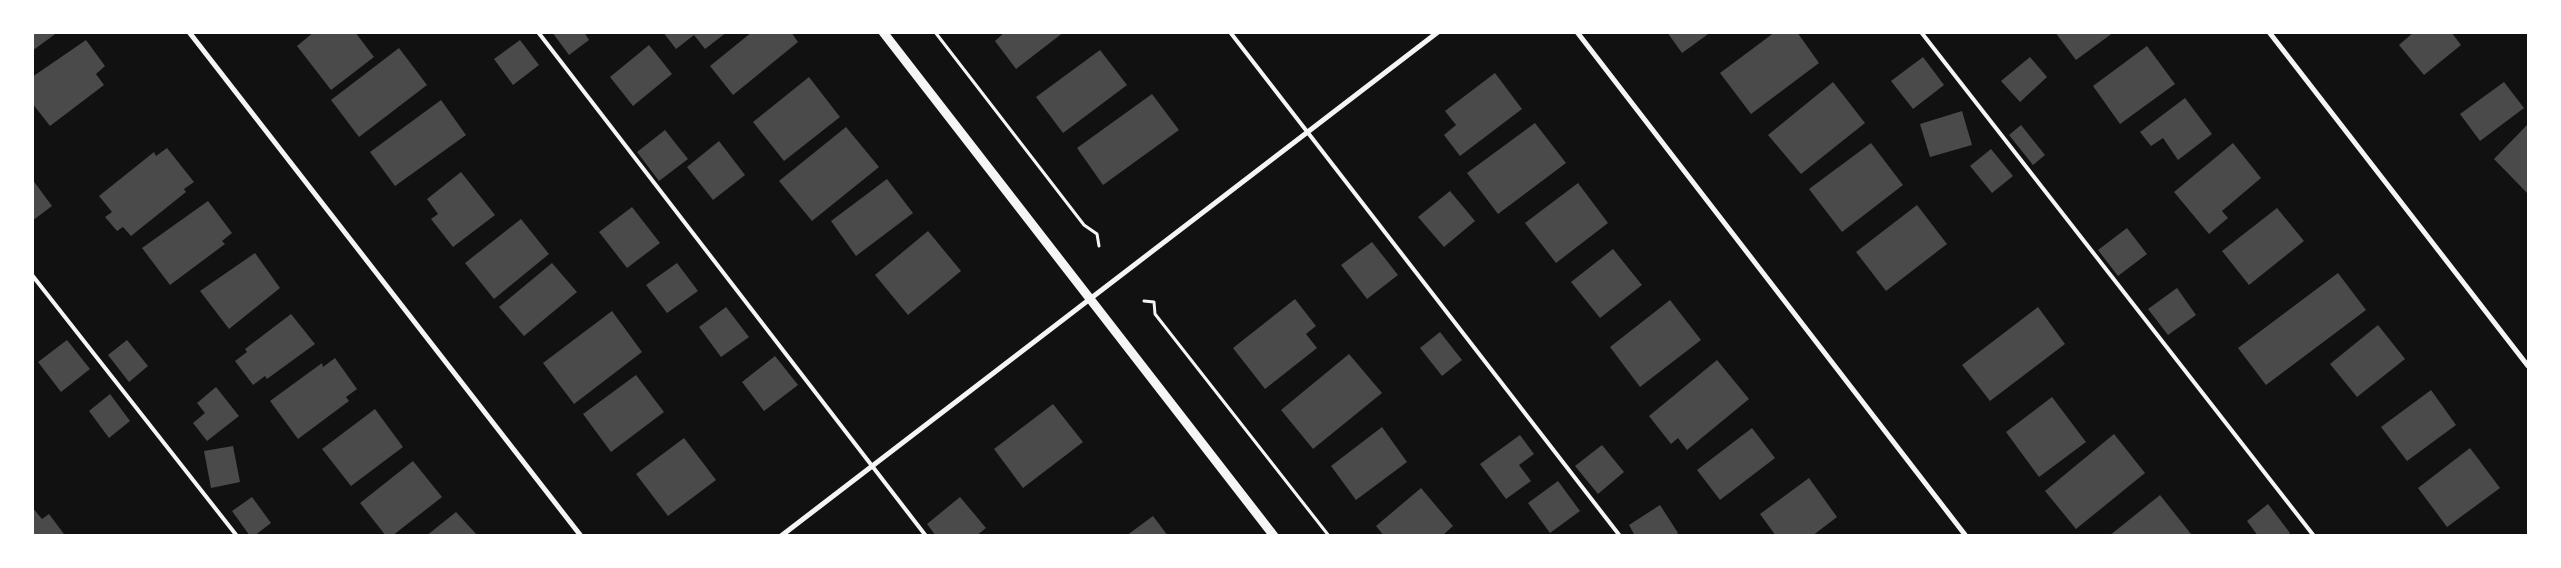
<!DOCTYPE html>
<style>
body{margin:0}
#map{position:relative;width:2561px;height:568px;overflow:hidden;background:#111;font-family:"Exo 2",sans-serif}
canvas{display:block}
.frame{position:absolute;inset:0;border:34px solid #fff;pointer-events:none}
</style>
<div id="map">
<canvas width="2561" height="568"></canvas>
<div class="frame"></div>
</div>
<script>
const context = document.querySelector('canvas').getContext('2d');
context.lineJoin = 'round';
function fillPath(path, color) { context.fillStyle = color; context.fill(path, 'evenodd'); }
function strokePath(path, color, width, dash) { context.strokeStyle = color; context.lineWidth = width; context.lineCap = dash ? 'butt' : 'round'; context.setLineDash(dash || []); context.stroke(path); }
fillPath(new Path2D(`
 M32,32H58L32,51Z
 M314,32H355L374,57L331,90L297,46Z
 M552,32H584L589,40L569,55Z
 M663,32H727L705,49L694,35L676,49Z
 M752,32H791L798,42L733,95L710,66Z
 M1005,32H1064L1016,69L995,41Z
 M1667,32H1711L1682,53Z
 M1775,32H1797L1819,63L1751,114L1720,73Z
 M2055,32H2114L2076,60Z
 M2414,32H2451L2461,45L2424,75L2399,45Z
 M86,40L105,66L96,74L104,85L50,126L32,103V77Z
 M520,40L539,65L513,85L494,59Z
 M649,45L672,74L633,106L610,77Z
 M2147,46L2175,84L2120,124L2093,86Z
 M399,48L427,85L359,137L331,100Z
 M1100,50L1127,85L1063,133L1036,97Z
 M1923,57L1944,85L1913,109L1891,81Z
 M2030,57L2047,77L2020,102L2001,81Z
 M1495,73L1522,109L1460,156L1444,135L1456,125L1445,111Z
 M809,77L840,117L784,161L753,122Z
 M1833,82L1865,123L1801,174L1768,135Z
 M2504,82L2524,108L2480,141L2460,114Z
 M1152,94L1179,130L1103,185L1077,148Z
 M2185,98L2212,134L2178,160L2163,138L2151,146L2140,132Z
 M441,100L466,135L395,186L370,152Z
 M1962,111L1972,145L1930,157L1920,124Z
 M1535,123L1566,163L1498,214L1467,173Z
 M2021,125L2045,155L2033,165L2009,135Z
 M2527,125L2528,127V194L2494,159Z
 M846,127L879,167L812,221L779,181Z
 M665,130L688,159L659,181L637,152Z
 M719,141L745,175L713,200L687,167Z
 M1871,143L1903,185L1842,232L1809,189Z
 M2233,143L2261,178L2222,211L2228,218L2209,234L2174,192Z
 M167,148L194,182L184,189L186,192L131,236L123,227L117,231L105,217L112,212L99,196L154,152L156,156Z
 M1991,149L2013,176L1992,193L1970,166Z
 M461,172L495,215L453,247L431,219L438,214L427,199Z
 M32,179L52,206L32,221Z
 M887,179L913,213L856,256L831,221Z
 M1578,183L1608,223L1556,263L1525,223Z
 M1450,191L1475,221L1444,247L1418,217Z
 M208,201L232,233L222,241L225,244L170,285L142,248Z
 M1917,205L1947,244L1886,291L1856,252Z
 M632,207L660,243L627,268L599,232Z
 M2277,208L2304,241L2249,285L2222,251Z
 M521,219L549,254L494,299L465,263Z
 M2127,228L2147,254L2118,276L2098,250Z
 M928,231L961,271L908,315L875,275Z
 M1372,242L1398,275L1367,299L1341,265Z
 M1613,249L1642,285L1600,318L1571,282Z
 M255,253L280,288L229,329L200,291Z
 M552,263L577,292L524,336L499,307Z
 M677,263L698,291L667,313L646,285Z
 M2338,273L2366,310L2266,385L2238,348Z
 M2177,288L2196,315L2168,335L2148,309Z
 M1295,299L1316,326L1306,334L1317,348L1265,389L1233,348Z
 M1670,300L1701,340L1640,387L1610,347Z
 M726,307L749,337L721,357L699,327Z
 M2038,307L2065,344L1990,401L1962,365Z
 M612,311L642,352L574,404L543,363Z
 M291,314L315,344L267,379L265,376L253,385L235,361L247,352L245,349Z
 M2378,325L2405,359L2357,397L2330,364Z
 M1440,332L1462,360L1442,376L1420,348Z
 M67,340L90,369L61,392L38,362Z
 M127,340L148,366L129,382L108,355Z
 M1349,354L1382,393L1313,449L1281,410Z
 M775,356L798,385L764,411L742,382Z
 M335,358L357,389L346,397L349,401L298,439L270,401L322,363L323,367Z
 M1717,360L1749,399L1687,450L1678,438L1671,444L1649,416Z
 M636,375L664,412L611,452L583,414Z
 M216,387L239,416L207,441L193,423L205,413L197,403Z
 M2431,390L2456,425L2407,461L2381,427Z
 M110,394L130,421L109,438L89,411Z
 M2052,397L2086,442L2039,477L2006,432Z
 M1053,404L1083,442L1023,488L994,449Z
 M375,409L403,447L351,486L322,449Z
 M1382,427L1407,462L1356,500L1331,466Z
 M1752,428L1775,458L1720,500L1697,470Z
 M2114,434L2145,473L2076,529L2045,491Z
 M1520,435L1534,454L1519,465L1531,481L1506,499L1480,464Z
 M684,438L716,480L668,516L636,474Z
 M1602,445L1624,472L1598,494L1575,466Z
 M233,446L240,482L211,488L204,451Z
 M2470,448L2500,488L2447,527L2418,488Z
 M413,461L442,497L392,536H386L360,503Z
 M1809,478L1837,517L1812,536H1776L1760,514Z
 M1558,481L1580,511L1550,533L1528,503Z
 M1421,488L1453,526L1442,536H1384L1376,526Z
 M2160,495L2191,534L2190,536H2109Z
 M252,497L271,523L254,536H250L232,511Z
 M960,497L986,528L976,536H936L927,524Z
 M2268,504L2290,533L2287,536H2258L2247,521Z
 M1660,505L1678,533L1675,536H1635L1629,525Z
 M32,507L42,519L49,514L64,534L32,536Z
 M456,512L477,535L426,536Z
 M1153,516L1168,536H1126Z`), '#4a4a4a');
strokePath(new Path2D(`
 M935,32L1084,225L1097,234L1099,246
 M1144,301L1154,302L1155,314L1329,536`), '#f5f5f5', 3);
strokePath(new Path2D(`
 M538,32L926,536
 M1230,32L1620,536
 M1921,32L2314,536
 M32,275L237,536`), '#f5f5f5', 4);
strokePath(new Path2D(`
 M189,32L581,536
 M1577,32L1966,536
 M2269,32L2528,366
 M781,536L1438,32`), '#f5f5f5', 5);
strokePath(new Path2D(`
 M883,32L1274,536`), '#f5f5f5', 9);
</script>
